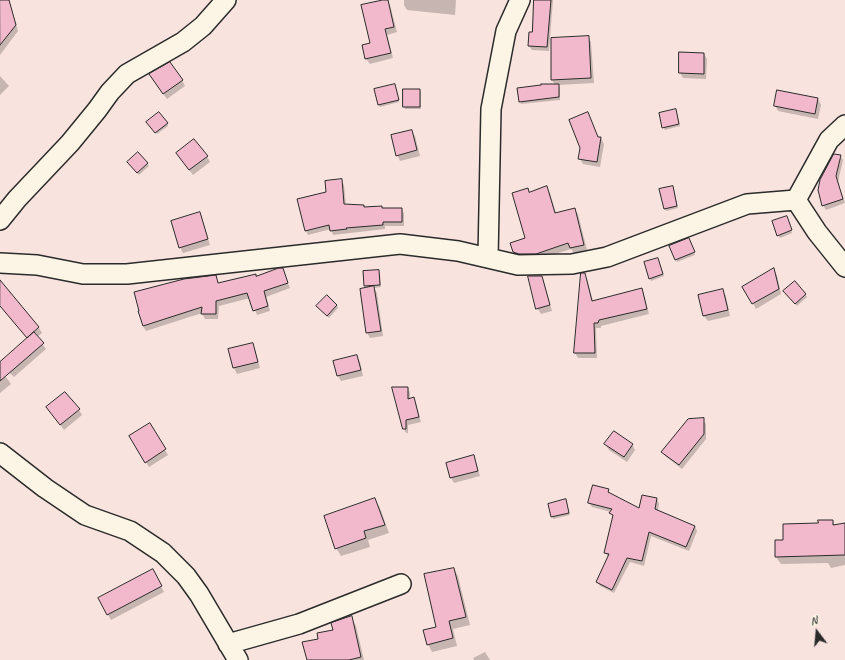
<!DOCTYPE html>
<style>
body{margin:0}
#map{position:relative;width:845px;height:660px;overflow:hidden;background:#f9e3de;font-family:Caveat,sans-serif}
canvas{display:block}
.north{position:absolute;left:797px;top:612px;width:40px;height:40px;-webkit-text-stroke:3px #fcf5e5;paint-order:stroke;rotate:344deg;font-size:11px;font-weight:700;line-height:16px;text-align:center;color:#2b2b2b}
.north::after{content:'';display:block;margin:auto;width:14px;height:18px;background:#2b2b2b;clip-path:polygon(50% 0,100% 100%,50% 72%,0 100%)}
</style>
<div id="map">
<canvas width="845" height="660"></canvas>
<div class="north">N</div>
</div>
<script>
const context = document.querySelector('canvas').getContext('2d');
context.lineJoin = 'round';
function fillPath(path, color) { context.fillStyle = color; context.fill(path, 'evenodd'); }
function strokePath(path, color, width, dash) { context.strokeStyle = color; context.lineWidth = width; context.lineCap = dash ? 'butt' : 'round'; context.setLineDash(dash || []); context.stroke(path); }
fillPath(new Path2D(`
 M387,0L390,5L397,32L387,35L393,58L370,64L366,59L363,46L371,44Z
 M404,0H456L455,15L407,10L404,5Z
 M535,0H553L549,51L532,50L529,46L533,33Z
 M10,9L13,14L18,31L0,55V11Z
 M588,37L591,42L594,83L558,85L560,87V100L521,104L520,101L555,85L552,80V39Z
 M704,54L707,59L706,79L683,78L680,73Z
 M0,76L9,86L0,95Z
 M153,80H182L185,86L167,99Z
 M396,87L399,102L380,107L379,105Z
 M419,90L421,92V109H405L404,107Z
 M818,99L821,105L818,119L778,111L775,105Z
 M676,110L680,126L665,130L663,127Z
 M588,114L598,138H601L604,144L600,167L583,164L580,159Z
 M167,123L168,126L157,134L149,124Z
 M411,131L415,136L420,156L400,161L397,155Z
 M138,154L149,166L139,175L130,165Z
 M177,154L207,156L210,162L193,175Z
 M840,156L843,160L838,182L845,203L826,210L823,205Z
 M341,180L344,185L346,205L364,206L365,208L401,209L404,213V226H385V229L333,235L331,229L308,235L306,231L327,193Z
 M546,188L550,193L556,213L574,209L578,214L587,250L574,253L571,249L539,259L517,258L514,252L526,239L528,189L530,193Z
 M674,189L678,208L666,211L665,208Z
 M199,213L202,219L210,245L183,253L180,247Z
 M787,219L792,233L780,238L778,235Z
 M690,242L695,255L677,262L671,247Z
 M658,259L664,276L651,281L650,278Z
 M282,269L290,288L266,297L270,311L257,315L250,298L219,306L218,319H205L202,313L146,331L143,326L215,276L219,284L256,277Z
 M774,270L777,275L781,294L756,309L744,287Z
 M378,271L380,273L381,287L374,288L377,293L383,336L370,338L367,333V289L365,286L364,272Z
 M584,274L587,279L593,301L641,289L644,295L649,314L601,326V328H596L597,358H578L575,353Z
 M541,277L544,282L552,311L541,314L537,308Z
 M2,284L39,328L42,333L37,337L46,349L14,377L4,367L28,339L0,306V285Z
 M722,290L726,296L730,316L708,321L704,316L700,296Z
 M786,294H805L807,297L797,306Z
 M337,305L338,308L329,318L317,306Z
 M252,344L255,350L260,368L237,374L234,368L230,350Z
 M357,356L360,362L363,376L341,381L338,376Z
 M0,369L11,384L0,393Z
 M393,388H408L410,393V399L414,398L416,403L421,422L408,425V433H406L404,429Z
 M48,408L79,410L82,415L64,430Z
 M703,420L706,424V439L682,469L665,456L663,452Z
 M150,425L168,455L149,467L130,437Z
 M605,444H632L635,450L627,462L609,450Z
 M473,456L476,462L480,476L454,483L451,478Z
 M608,490L611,494L640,510L657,499L659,504L658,511L695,526L697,531L689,551L651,536L644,566L630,562L614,593L600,586L597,582L608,557L605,552L613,518L611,512L592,507L589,503Z
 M375,500L380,508L389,533L368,540L370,547L341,556L336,548Z
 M565,500L570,515L553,519L549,504Z
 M833,521L835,526L845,524V565L831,568L828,563L781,564L776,557L784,541L819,524Z
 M454,569L458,576L470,625L453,629L457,646L432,652L428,644L437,628Z
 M152,571L164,592L111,620L99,598Z
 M351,617L356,626L364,660H308L319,640Z
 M485,652L490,660H474L473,658Z`), '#0003');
const building = new Path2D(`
 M0,0H9L16,25L0,45Z
 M383,0H388L394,27L385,29L391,53L365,59L362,45L370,43L361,5Z
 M534,0H551L547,47L528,46L529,32H532Z
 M589,36L591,78L551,80V38Z
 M679,52L704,53V74L679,73Z
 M170,62L183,80L163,94L149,74Z
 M395,84L399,100L378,105L374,89Z
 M541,84H559V97L519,102L517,88L541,85Z
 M403,89H420V107H403Z
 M777,90L818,98L815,114L774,106Z
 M676,109L679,124L662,128L659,113Z
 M159,112L168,123L155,133L146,122Z
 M588,112L598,137H601L597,162L578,159L580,148L569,120Z
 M412,130L417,150L396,156L391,135Z
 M194,139L208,156L189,170L176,153Z
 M138,152L148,163L137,173L127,162Z
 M834,154L841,155L836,176L843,199L822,206L818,190L820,180Z
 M342,179L344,204L364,205V207L382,206V208H402V222H383V225L346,228L347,229L330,231L329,225L305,231L297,199L326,192L325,181Z
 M547,186L555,213L575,208L584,245L570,248L568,243L536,254H519L513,252L510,243L525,238L512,193L528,188L529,192Z
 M673,186L677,206L664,209L659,189Z
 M200,212L208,239L179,248L171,221Z
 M787,216L792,230L777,236L772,221Z
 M689,238L695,252L675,260L669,246Z
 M658,258L663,274L649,279L644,262Z
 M279,268H283L288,283L264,291L268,306L253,311L247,293L216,301V314H201L202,307L143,326L138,311H139L134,292L184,279L216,275L218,283L256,274V276Z
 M774,268L779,289L752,304L742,287Z
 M379,270L380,285L364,286L363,271Z
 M581,273H585L592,301L642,288L647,309L599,320L598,323H594L595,353H574Z
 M528,276H542L550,305L536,309Z
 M0,280L39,327L27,338L0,306Z
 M795,281L806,294L795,304L783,291Z
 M374,286L381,331L366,333L360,289Z
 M723,289L728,310L703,316L698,295Z
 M327,295L337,305L327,316L316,306Z
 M34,332L44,343L0,381V362Z
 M253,343L258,362L233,368L228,349Z
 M357,355L361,370L337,376L333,361Z
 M392,387H408V399L414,397L419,417L406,420V429H403Z
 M65,392L80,409L60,425L46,407Z
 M704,418V434L679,465L661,452L688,419Z
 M150,423L166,449L145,463L129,436Z
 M614,431L633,444L624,457L604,444Z
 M474,455L478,471L450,478L446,463Z
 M593,485L609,489L608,492L639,508L642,495L657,498L655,509L695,526L686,547L649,532L642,561L627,558L612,590L596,582L609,554L604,553L613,515L609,513L612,509L588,503Z
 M375,498L385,525L364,531L366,538L335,549L324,516Z
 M566,499L569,513L551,517L548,504Z
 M818,520H833V525L845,523V555L775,557V540H783V524L818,523Z
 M454,568L466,617L449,621L453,638L427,645L423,630L436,627L424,574Z
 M153,569L162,586L107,615L98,598Z
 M352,616L361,657L349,660H307L302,642L318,639L317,633L333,630L331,623Z`);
fillPath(building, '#f2b9cc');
strokePath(building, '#2b2b2b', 1);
const minor = new Path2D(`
 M796,200L829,140L845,125
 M0,220L17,199L70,143L97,110L110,92L127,74L183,42L203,26L226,0
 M488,258L491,109L506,31L520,0
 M0,263L37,265L83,274H127L400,244L458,251L518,265L572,264L607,257L747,204L796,200L817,232L845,267
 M0,453L45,488L85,515L130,531L163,553L186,576L199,594L238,660
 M228,644L299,624L401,584`);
strokePath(minor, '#2b2b2b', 22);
strokePath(minor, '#fcf5e5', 19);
</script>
